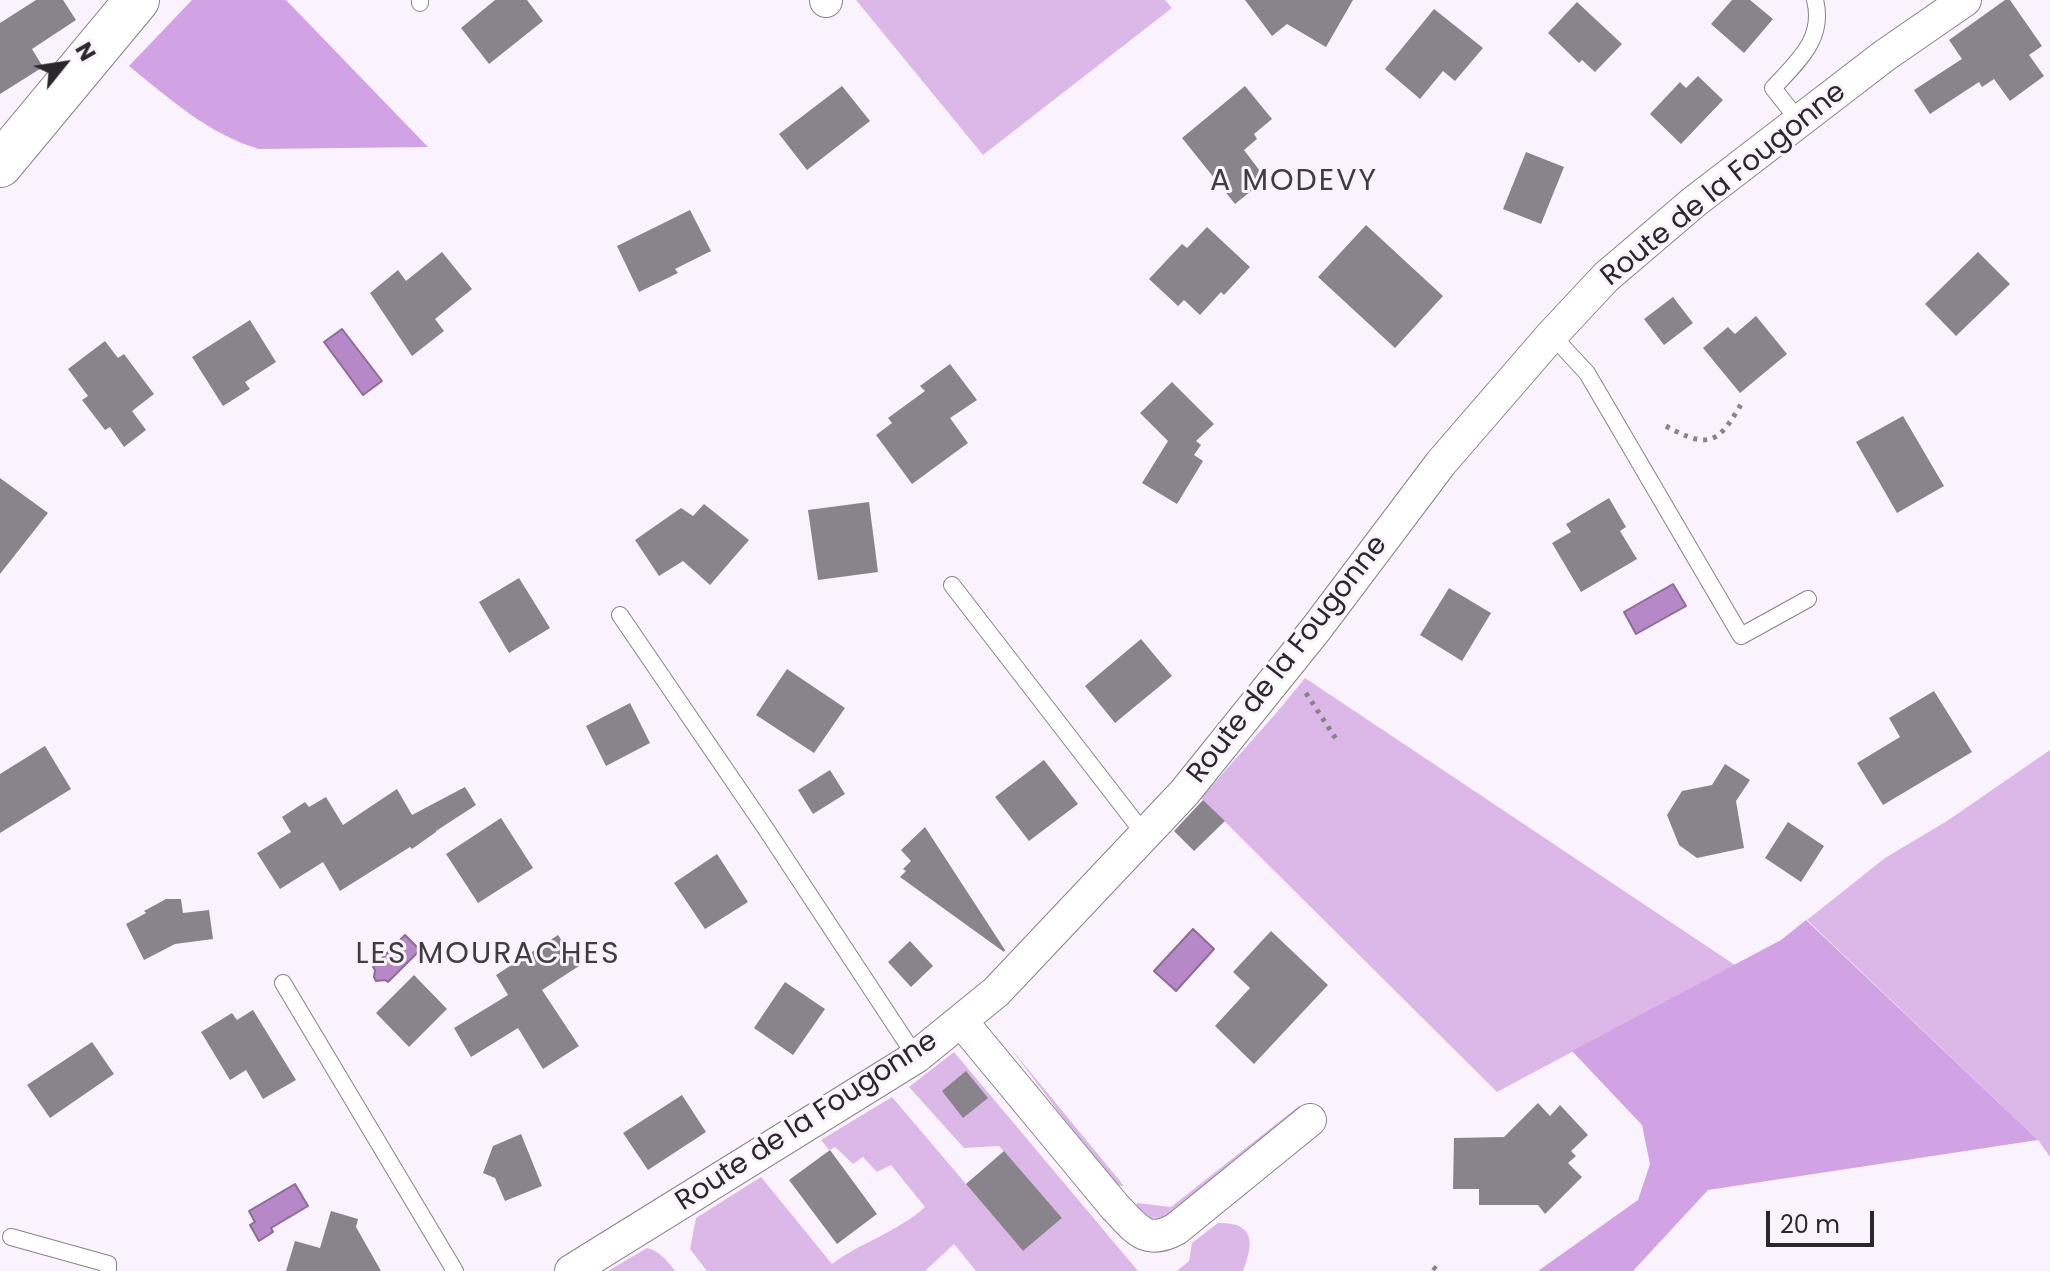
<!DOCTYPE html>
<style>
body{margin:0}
#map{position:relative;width:2050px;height:1271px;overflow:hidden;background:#faf2fc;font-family:Poppins,sans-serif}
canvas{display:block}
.north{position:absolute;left:24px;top:24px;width:80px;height:80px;-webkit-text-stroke:6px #faf2fc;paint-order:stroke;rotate:60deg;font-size:22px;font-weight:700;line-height:32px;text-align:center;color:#2a282b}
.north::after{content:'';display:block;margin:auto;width:28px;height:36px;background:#2a282b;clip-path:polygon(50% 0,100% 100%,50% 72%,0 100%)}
.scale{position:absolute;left:1766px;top:1211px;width:108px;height:36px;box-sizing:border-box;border:4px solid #2a282b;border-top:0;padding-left:10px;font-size:24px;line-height:28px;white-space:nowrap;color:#2a282b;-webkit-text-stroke:6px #faf2fc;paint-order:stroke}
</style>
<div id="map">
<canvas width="2050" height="1271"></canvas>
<div class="north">N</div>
<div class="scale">20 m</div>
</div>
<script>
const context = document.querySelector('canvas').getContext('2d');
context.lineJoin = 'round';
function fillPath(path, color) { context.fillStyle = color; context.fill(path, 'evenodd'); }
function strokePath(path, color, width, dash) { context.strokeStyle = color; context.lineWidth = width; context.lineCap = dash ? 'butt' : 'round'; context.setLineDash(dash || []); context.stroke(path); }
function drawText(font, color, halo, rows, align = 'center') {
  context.font = font + ' Poppins,sans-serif'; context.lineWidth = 6; context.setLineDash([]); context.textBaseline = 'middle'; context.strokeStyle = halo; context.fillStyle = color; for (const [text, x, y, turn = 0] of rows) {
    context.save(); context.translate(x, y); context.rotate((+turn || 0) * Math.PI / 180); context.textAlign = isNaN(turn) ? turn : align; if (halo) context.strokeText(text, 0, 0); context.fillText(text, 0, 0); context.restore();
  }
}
fillPath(new Path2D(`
 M856,0H1165L1172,8L983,155Z
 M1305,678L1735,965L1497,1092L1201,798L1278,711Z
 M2050,750V1157L2038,1140L1807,920L1885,858L1947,821Z
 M1008,1045L1124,1186L1114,1185Z
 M954,1052L1138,1271H976L954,1244L925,1271H707L690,1249L696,1218L761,1177L832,1264C861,1242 898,1232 925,1207L891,1165L877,1172L863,1157L853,1164L835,1147L829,1150L821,1140L892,1097L1023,1251L1062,1218L999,1146L964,1148L909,1087Z
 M1299,1106L1305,1113L1170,1217L1148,1218L1136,1208L1137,1203L1171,1207Z
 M1218,1223C1255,1222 1254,1243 1243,1271H1177L1189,1261L1192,1243Z
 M647,1248C660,1251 667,1261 675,1271H608Z`), '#dcb8e9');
fillPath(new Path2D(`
 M192,0H286L428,147L259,149C208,134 170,99 129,66Z
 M1806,920L2038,1140L1708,1190L1633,1271H1538L1638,1200L1650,1164L1642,1125L1572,1051L1781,940Z`), '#d2a3e4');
const water = new Path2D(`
 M342,329L382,381L363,395L324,342Z
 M1673,584L1686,606L1636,634L1624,612Z
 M1193,929L1214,949L1176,991L1154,971Z
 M405,935L420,950L388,982L385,980L376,981L374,977L375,970L373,967Z
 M295,1184L308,1206L271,1228L273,1232L259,1241L250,1225L255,1222L249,1211Z`);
fillPath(water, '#b688c7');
strokePath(water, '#8c6b98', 2);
fillPath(new Path2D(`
 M36,0H63L76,20L32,49L43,67L0,94V23Z
 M495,0H527L543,21L489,64L461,28Z
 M1245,0H1353L1326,47L1287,24L1272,36Z
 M1732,0H1750L1773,19L1744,53L1711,24Z
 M2005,0H2010L2042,46L2029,55L2044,76L2010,101L1994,79L1982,87L1979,82L1930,114L1914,90L1962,59L1949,40Z
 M1577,2L1622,44L1595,72L1582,60L1579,63L1548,33Z
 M1434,9L1483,48L1455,81L1443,71L1420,99L1385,69Z
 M1698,76L1723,100L1681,144L1650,114L1680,82L1686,88Z
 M842,86L870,121L807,170L779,134Z
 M1245,86L1272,119L1254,134L1257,139L1244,150L1266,179L1235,204L1182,138Z
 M1526,152L1564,167L1541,224L1503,209Z
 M690,210L711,251L675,269L678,273L639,292L617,246Z
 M1366,225L1443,296L1395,348L1318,277Z
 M1207,227L1250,267L1224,295L1221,292L1200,315L1184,300L1178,306L1149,279L1182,244L1187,248Z
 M442,252L472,289L435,319L444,331L412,356L370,293L398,270L406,281Z
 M1978,252L2010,284L1956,336L1925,304Z
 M1673,297L1693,323L1664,345L1644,319Z
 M1756,316L1787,354L1740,393L1703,348L1728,327L1735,334Z
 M250,320L276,362L245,382L250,389L223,406L192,357Z
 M105,341L118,358L124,354L154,394L132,411L146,430L124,447L110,427L105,430L82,400L88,396L68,369Z
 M950,364L977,400L950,418L968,443L912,484L876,435L892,423L888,418L925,391L920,386Z
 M1172,382L1214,424L1196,441L1201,445L1194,455L1203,461L1177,504L1142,483L1168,441L1140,413Z
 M1903,416L1944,486L1897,513L1856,442Z
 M0,478L48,513L0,574Z
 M1609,498L1626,527L1620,531L1637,559L1581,592L1552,543L1571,532L1566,524Z
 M869,502L878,572L818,580L808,510Z
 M704,504L749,540L710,585L683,561L659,576L635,540L681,508L693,516Z
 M519,578L550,628L509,653L479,602Z
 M1449,588L1491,613L1462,661L1420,635Z
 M1141,639L1172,676L1115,723L1085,686Z
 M787,669L845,708L814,753L756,715Z
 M1934,691L1972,752L1883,805L1857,763L1900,737L1889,718Z
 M630,703L650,743L606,766L586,726Z
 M45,746L71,789L0,833V774Z
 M1044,760L1078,804L1029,841L995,797Z
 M1725,764L1750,780L1736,801L1744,848L1697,858L1679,845L1667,815L1682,791L1712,785Z
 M830,770L845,794L813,814L798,790Z
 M465,787L476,805L436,831V832L412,849L410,847L340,891L323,862L280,889L257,853L291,832L282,817L305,802L309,807L326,797L343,825L397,789L412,815Z
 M1203,800L1225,821L1194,851L1174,831Z
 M501,818L533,868L478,903L446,854Z
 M1788,822L1824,846L1801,882L1765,858Z
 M925,827L1005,950L1004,952L900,877L906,871L903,869L911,861L901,850Z
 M717,854L748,902L705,929L674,883Z
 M166,899H181L183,913L209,910L213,939L175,944L144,960L126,924L146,913L144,911Z
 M1271,931L1328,985L1254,1064L1215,1026L1250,988L1233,972Z
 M558,935L579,966L542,990L579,1046L543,1069L518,1028L471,1057L454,1028L508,995L496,975Z
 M910,941L933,966L911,987L888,962Z
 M414,975L447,1009L409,1047L376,1013Z
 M785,982L825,1009L793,1055L754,1028Z
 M253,1010L296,1080L263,1099L246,1070L230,1080L201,1032L232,1013L237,1020Z
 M92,1042L114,1074L50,1118L27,1085Z
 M966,1071L988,1098L963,1118L942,1091Z
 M682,1095L706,1132L648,1170L623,1133Z
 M1538,1103L1550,1116L1560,1105L1588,1135L1571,1151L1576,1156L1568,1163L1582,1177L1545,1214L1538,1205H1479V1189H1453L1454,1138L1504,1137Z
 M521,1134L542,1186L505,1201L495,1178L483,1173L493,1146Z
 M830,1150L877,1214L837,1244L789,1180Z
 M1004,1151L1062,1218L1023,1251L966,1184Z
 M331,1211L358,1219L356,1227L381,1271H286L295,1241L320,1248Z`), '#89838c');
const lane = new Path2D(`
 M420,0V3
 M1799,121L1773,88C1797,62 1825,39 1815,0
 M1550,337L1562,346L1587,373L1741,636L1808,599
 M952,585L1145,835
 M620,615L766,829L916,1057
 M283,983L455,1271
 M11,1237L108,1264V1271`);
const street = new Path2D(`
 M826,0V1
 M961,1021L1115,1207C1136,1228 1145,1246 1176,1229L1310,1120
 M571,1271L916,1057L996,992L1184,793L1316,629L1441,463L1550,337L1606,277L1694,202L1884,56L1965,0`);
const secondary = new Path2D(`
 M0,165L137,0`);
strokePath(lane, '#88828b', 18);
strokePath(street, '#88828b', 34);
strokePath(secondary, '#88828b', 46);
strokePath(new Path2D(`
 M1666,426C1711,451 1719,442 1743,401
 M1306,693L1336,739
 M1433,1267L1438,1271`), '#89848a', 5, [4, 6]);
strokePath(lane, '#fff', 16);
strokePath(street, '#fff', 32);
strokePath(secondary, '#fff', 44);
drawText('28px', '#2a282b', '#faf2fc', [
 ["Route de la Fougonne",1724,185,-39],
 ["Route de la Fougonne",1288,660,-52],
 ["Route de la Fougonne",807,1122,-33]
]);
context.letterSpacing = '2px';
drawText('30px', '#413c44', '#faf2fc', [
 ["A MODEVY",1294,182],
 ["LES MOURACHES",488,955]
]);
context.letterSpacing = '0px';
</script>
